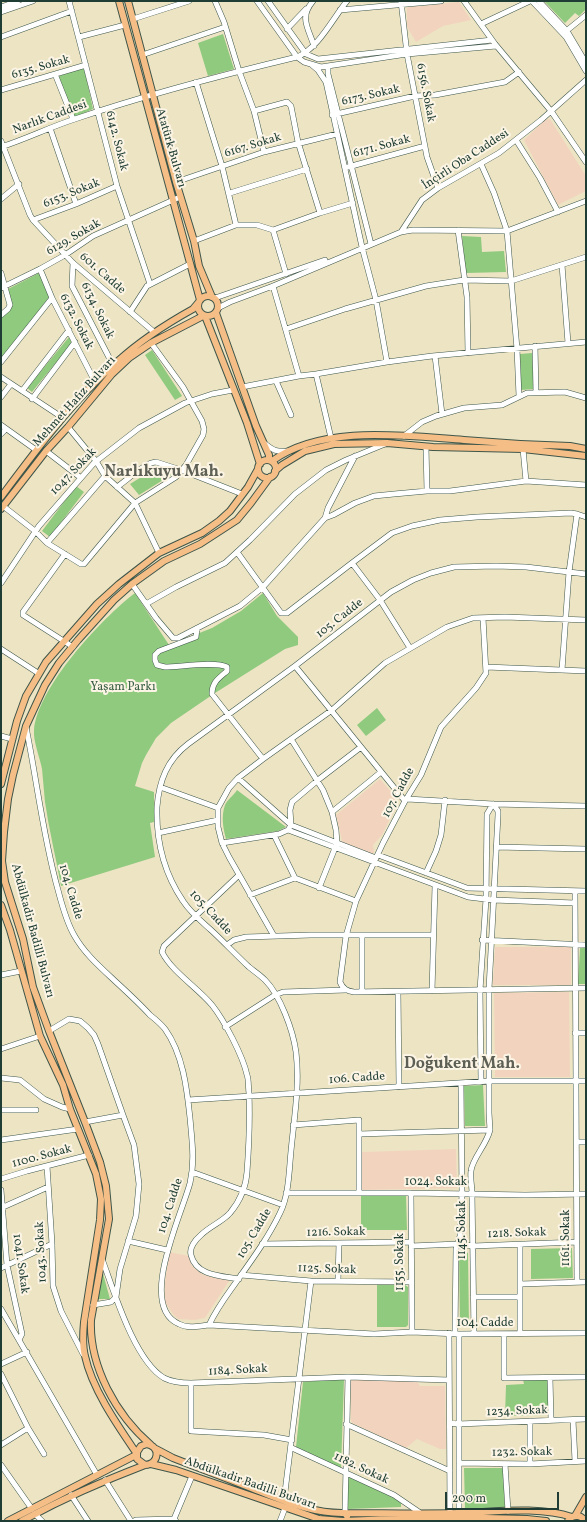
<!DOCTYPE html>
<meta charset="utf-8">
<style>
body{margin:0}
#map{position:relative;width:587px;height:1522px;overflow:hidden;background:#ede4c4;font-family:Vollkorn,serif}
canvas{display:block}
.frame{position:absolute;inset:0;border:2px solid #1f3d34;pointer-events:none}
.scale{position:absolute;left:445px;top:1492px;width:114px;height:18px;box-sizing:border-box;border:2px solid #1f3d34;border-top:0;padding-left:5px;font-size:12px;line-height:14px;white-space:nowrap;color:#1f3d34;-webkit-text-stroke:3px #fcf5e5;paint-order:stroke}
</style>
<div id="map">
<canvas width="587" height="1522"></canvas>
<div class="frame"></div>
<div class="scale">200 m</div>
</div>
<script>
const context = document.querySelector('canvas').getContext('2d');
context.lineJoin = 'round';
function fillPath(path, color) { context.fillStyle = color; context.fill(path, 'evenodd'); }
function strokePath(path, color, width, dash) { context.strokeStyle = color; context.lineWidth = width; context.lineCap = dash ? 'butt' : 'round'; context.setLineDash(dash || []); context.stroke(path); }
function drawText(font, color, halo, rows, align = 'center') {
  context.font = font + ' Vollkorn,serif'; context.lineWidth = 4; context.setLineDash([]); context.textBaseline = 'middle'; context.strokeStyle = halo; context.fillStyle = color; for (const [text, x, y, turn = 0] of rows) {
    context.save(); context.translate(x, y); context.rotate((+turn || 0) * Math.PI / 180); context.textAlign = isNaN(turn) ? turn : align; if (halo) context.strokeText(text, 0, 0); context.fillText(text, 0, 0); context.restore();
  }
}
fillPath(new Path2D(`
 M459,2L471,20L443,26L416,42L407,27V8L408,7Z
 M550,119L586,176V191L558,205L524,140L545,120Z
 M380,779L393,794L397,805L382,835L373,845L374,852L372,855L343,845L336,815Z
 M495,947H571V985H493Z
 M569,992L570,1077H495L494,993Z
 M456,1149L457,1188L362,1190V1152Z
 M169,1252L189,1256L192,1266L203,1275L228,1279L229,1281L205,1318L194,1320L178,1319L173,1314L165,1302V1282Z
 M351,1380H416L420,1386H445L446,1449H440L417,1439L406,1448L352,1423L351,1420Z`), '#f2d4be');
fillPath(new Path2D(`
 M544,1H586V9L579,16L575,13L565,23Z
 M223,34L234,69L208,76L198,43Z
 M84,67L93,109L73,118L57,77Z
 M462,236L481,237L482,252L504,251L506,272L466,273Z
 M39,273L50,296L1,361V317L8,312V289Z
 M69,337L72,343L32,392L27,388Z
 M152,350L182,396L175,400L145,355Z
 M532,353L534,389L521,390L520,354Z
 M159,466L176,472L139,495L130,484Z
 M76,486L84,492L50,537L42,531Z
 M135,593L169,645L212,628L241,611L263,593L277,616L298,637V645L285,649L215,693L171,723L156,738L146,755L142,763L135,786L154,792V822L150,823L155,857L61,886C56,858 49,830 45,802C44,791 43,780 42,769C40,758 33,741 34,730C38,687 101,619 135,593Z
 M377,708L386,720L366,736L357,725Z
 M237,790L286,827L278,831L226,839C223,828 221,816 225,805C227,800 234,795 237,790Z
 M580,948H586V984H578Z
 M483,1085L485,1126H465L464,1086Z
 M361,1195H406L407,1230H363L361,1229Z
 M572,1248L573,1278L531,1279V1249Z
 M461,1250L468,1253L469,1327H460L459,1252Z
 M102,1270L110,1299H98Z
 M377,1285H405L408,1287V1325L406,1327H377Z
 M329,1380H344L341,1468L296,1447L303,1382Z
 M523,1380H548L550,1415L505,1416L506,1385L524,1384Z
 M464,1468H503L505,1508L465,1509Z
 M354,1475L401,1500V1507L348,1509V1477Z`), '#90ca7f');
const minor = new Path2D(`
 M69,1L117,186L150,284
 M215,1L224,22L239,71L254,111L264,152
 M257,1L297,57L304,62L321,67L407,54L496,46
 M268,1L306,54L318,59L492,40
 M313,1C299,18 308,27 314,46
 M401,1L407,54L427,157L438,188
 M464,1L495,44L551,111L586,162
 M532,1L566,37L586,71
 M539,1L567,31L586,63
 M1,7L18,1
 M340,10L441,1
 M1,12L33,1
 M133,19L189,1
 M481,24L530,1
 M287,29L306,9
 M565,32L586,15
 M1,37L72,11
 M79,37L125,25
 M142,55L225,27
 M312,65L318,70L326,82L362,247L376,300L387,362
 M328,66V74L371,244
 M55,74L73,119
 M196,82L222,166L236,225
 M1,90L86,65
 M254,111L287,102L291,106L298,142L320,213
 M332,115L415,96L435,95L505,82L519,72
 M50,128L76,204
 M516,140L540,178L558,212
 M1,141L30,215L33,220L73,263L154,332
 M1,147C26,139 50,127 75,119C148,94 222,75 297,57C318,49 333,18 347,1
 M481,164L494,193L507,231L517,349L519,396
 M348,167L425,146
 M176,182L264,152L337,134
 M230,193L307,169
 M1,199L19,184
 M33,220L76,204L117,186
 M273,230L320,213L353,203
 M458,230L467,297L468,353
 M401,232L422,200L438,188L499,153L541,120L586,80
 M194,241L236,225H257L273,230L286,274
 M73,263L72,286L113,365
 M562,265L568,343
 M40,269L52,298L95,382
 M1,273L10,305L8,309L1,315
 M273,286L299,376
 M1,288L40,269L65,255L93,236L180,197
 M215,298L325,260
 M218,308L230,302L273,286L401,232L413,230L507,231L586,201
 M130,312L147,286L190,264
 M286,329L345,309L426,286L464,280L511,281L586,257
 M535,346L536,392
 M435,356L442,414
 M1,362L52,298
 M316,374L331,438
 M1,377L63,418
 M276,381L291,415
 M242,387L299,376L316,374L387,362L432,356L586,342
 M22,391L69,330
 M1,397L11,384
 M32,399L75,342
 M1,425L36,450
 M68,427L96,461L105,476L135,503L159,553
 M1,434L6,429
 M404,436L422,422L436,416L464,408L502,405L527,393L565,392L586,398
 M264,443C274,451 276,452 289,451
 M426,447L427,491
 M523,449L526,481
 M46,451L81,478
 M117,487C126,481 146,462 156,462L181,470L242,494
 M3,506L35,531L47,543L105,476
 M325,518L333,515L355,503L374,496L394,494L427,491H450L526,481L586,485
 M47,543L81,564H84L135,503L176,477L186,465L203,435L204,429L202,421L183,387L151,343
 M237,552L281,613H287L352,563L392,533L412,526L440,520L477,517L571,513L577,514L586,517
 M65,554L23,612V615L73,647
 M352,563L380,600L410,648
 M1,583L39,526L94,463L139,428L185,403L212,394L233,390
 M132,584L156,618L173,638H178L240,606L263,587L325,518L328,508L355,456
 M146,604L176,587L225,563L250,540L295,494L326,470L346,460L385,444
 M483,618L486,673L476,688L441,727L421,775L405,801L383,843L356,901L346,936L340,982C343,989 347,991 354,992L586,988
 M197,628L196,637L159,651L155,655V660L157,665L165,667C179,667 215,661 227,667V671C219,678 212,682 212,694L263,759
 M1,649L38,673
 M295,666L405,801
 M486,667L586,671
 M562,670L569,572L577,514
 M26,727C37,781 43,837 58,890C62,905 66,921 74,935C84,953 100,967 115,981C127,992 139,1003 150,1015C155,1019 161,1024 165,1029C183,1054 187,1089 190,1118C192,1141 195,1161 190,1183C182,1214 137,1306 179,1324C188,1329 199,1326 209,1325L374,1334L412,1332L459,1334L586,1333
 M1,736L12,739
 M291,739L323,790L332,812L336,830L337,843L319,888
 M238,778L291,825L376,858
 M160,787L218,808
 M407,799L493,804L586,806
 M332,812L381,772
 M288,830L468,897L493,900L575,903
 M158,833L218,820
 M274,835L295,878
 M222,843L279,834L288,830L291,825L290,810L292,802L318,780L361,747
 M496,847L586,849
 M378,855L467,888L586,891
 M426,873L436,851L441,835L445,800
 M575,891L577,1282
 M250,895L295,878L356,901
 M274,936L229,857L222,843L218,827V808L229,788L238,778L263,759L332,710L385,663L447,627L473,618L505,617L586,620
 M482,940L586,945
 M227,945L234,940L246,937L311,935H433
 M1,975L21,971
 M432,991L435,886
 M362,992V936
 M398,992L399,1087
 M225,1027L275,995L283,992L346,990
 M49,1031L69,1019L80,1021L88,1028L94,1035L98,1044L123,1115L85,1122
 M575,1033H586
 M1,1049L40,1036
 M1,1078L20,1080L44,1099L62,1107L70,1109
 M188,1100L490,1081H586
 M1,1110H36
 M293,1125L359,1120V1193
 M359,1134L490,1130L489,1113V989L498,815V811L493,804L487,814L486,899L480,990L481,1082
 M1,1140L78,1129
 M577,1142H586
 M47,1166L52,1244L53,1286L61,1311L83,1354
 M192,1172L283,1205
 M1,1179L27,1171L89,1155
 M1,1190L7,1265L22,1334L19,1340
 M286,1193H411L525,1195L586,1194
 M411,1193L412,1332
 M1,1208L48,1187
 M128,1241L167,1250
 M262,1244L411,1242
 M411,1246L458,1244L473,1246L577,1242
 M102,1259C114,1291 134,1360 164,1378C172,1382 182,1383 191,1383L348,1377L449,1380
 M1,1268L52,1244
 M241,1275L311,1281L411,1282
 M239,1279C221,1276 196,1276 191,1255C189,1248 195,1240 201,1235C210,1226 222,1222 230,1213C240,1201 246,1187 247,1172C249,1145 250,1119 249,1093C248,1087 249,1080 247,1075C243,1056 224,1020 212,1005C197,987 172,972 162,952L164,946L239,875
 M338,1281L339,1243
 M520,1284L586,1282
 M473,1297H520
 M93,1305L111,1302L116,1297L120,1269L136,1216L139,1184L134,1145L123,1115
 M1,1309L97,1475
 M209,1325C218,1306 228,1294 239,1278C254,1257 269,1236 280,1213C289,1195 289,1171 291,1151C294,1119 300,1085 296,1052C293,1030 280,995 265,980C260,975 254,971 249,967C236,955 224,942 211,930C201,921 190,912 183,901C164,873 156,841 157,807C159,781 167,760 188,744L295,666L391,592L413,580L431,573L454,567L496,566L526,567L586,574
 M449,1333L450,1513
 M455,1333L456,1249L460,1236L462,1194L461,1084
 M474,1334L472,1193C472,1186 470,1178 471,1171C472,1159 487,1144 490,1130
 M504,1334V1378L586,1377
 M520,1334V1245
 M1,1364L27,1352
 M1,1374L28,1428L44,1454
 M550,1378L551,1420
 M191,1383V1431L264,1435L292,1440
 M573,1420L575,1461
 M530,1421V1464
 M450,1423L458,1424L586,1419
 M346,1424L450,1471
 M1,1445L28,1428
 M292,1448L394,1495L419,1512
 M459,1463L530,1464L586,1461
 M505,1464L508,1511
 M1,1465L32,1509
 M105,1480L131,1521
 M71,1495L88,1521
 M284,1500L311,1281
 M345,1513L348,1377
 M459,1513V1334
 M35,1514L42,1521
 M174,1519L192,1476
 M134,1521L136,1520L174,1519L176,1521
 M280,1521L285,1508`);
const major = new Path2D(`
 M119,1L200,300
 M128,1L176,182L194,241L199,266L212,297
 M198 306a10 10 0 1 1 20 0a10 10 0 1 1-20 0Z
 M216,313L256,426L269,455V460
 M205,316L247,423L260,464
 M258 469a9 9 0 1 1 18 0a9 9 0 1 1-18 0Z
 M272,461C323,424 405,436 464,440C499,443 534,445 570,446L586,449
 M275,471L282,465L305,451L334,444L387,443L433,447L523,449L586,456
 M1,497C36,450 74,399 118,361C141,340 166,324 193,309L198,303
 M1,509L46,451L68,427L112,374L129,358L151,343L203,316
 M1,784L17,721L26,696L46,662L97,604L119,584L159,553L202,533L219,521L230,511L248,487L258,469
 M1,905L10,930L40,1036L63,1085L70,1109L96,1174L101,1199L100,1220L84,1322C83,1333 82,1345 85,1356C92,1389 118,1426 137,1454
 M151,1445C116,1415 89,1366 91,1320L109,1219L106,1186L100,1162L85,1122L49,1031L33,987L23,939L5,882L2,861L4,832L8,799L13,775L26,726L45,685L59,663L78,640L114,600L132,584L164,561L200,544L237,520L251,503L270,477
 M156,1449L173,1458C201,1469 229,1479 256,1490C285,1501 313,1514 345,1513L347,1516
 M151,1464L176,1470L319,1519L343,1521L444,1517L527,1519L546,1521
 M345,1513C383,1513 421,1514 459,1513C494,1512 539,1506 572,1517
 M575,1516L586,1497
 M8,1521L136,1455
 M22,1521C62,1499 103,1481 145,1465C159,1464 161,1447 147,1444L141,1446L137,1452V1459L145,1465
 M568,1521C573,1514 580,1514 585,1521`);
strokePath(minor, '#3e564a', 6);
strokePath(major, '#3e564a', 8);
strokePath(minor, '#fff', 5);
strokePath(major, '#f6be87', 6);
drawText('12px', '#1f3d34', '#fcf5e5', [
 ["6135. Sokak",41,68,-16],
 ["6156. Sokak",425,93,79],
 ["6173. Sokak",371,96,-13],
 ["Narlık Caddesi",50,118,-20],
 ["6142. Sokak",116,141,76],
 ["6167. Sokak",253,146,-17],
 ["6171. Sokak",382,147,-15],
 ["Atatürk Bulvarı",170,148,74],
 ["İnçirli Oba Caddesi",466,160,-33],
 ["6153. Sokak",72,194,-22],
 ["6129. Sokak",74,238,-30],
 ["601. Cadde",102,274,41],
 ["6134. Sokak",97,311,64],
 ["6132. Sokak",76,322,63],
 ["Mehmet Hafız Bulvarı",75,402,-48],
 ["1047. Sokak",74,472,-46],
 ["105. Cadde",340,619,-38],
 ["107. Cadde",399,793,-62],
 ["104. Cadde",70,892,73],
 ["105. Cadde",210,913,47],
 ["Abdülkadir Badilli Bulvarı",32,931,75],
 ["106. Cadde",357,1079,-4],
 ["1100. Sokak",42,1157,-15],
 ["1024. Sokak",436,1183],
 ["104. Cadde",171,1206,-72],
 ["1145. Sokak",463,1230,-90],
 ["1216. Sokak",336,1233,-1],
 ["105. Cadde",255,1234,-59],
 ["1218. Sokak",517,1234,-2],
 ["1161. Sokak",567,1238,-90],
 ["1043. Sokak",42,1252,-93],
 ["1155. Sokak",401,1262,-90],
 ["1041. Sokak",20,1264,82],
 ["1125. Sokak",327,1270,2],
 ["104. Cadde",485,1324],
 ["1184. Sokak",238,1371,-3],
 ["1234. Sokak",517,1412,-2],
 ["1232. Sokak",522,1453,-1],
 ["1182. Sokak",361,1469,25],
 ["Abdülkadir Badilli Bulvarı",250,1484,19]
]);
drawText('12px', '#3b6047', '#fcf5e5', [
 ["Yaşam Parkı",123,688]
]);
drawText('bold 16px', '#5e6055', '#fcf5e5', [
 ["Narlıkuyu Mah.",164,473],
 ["Doğukent Mah.",462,1065]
]);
</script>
